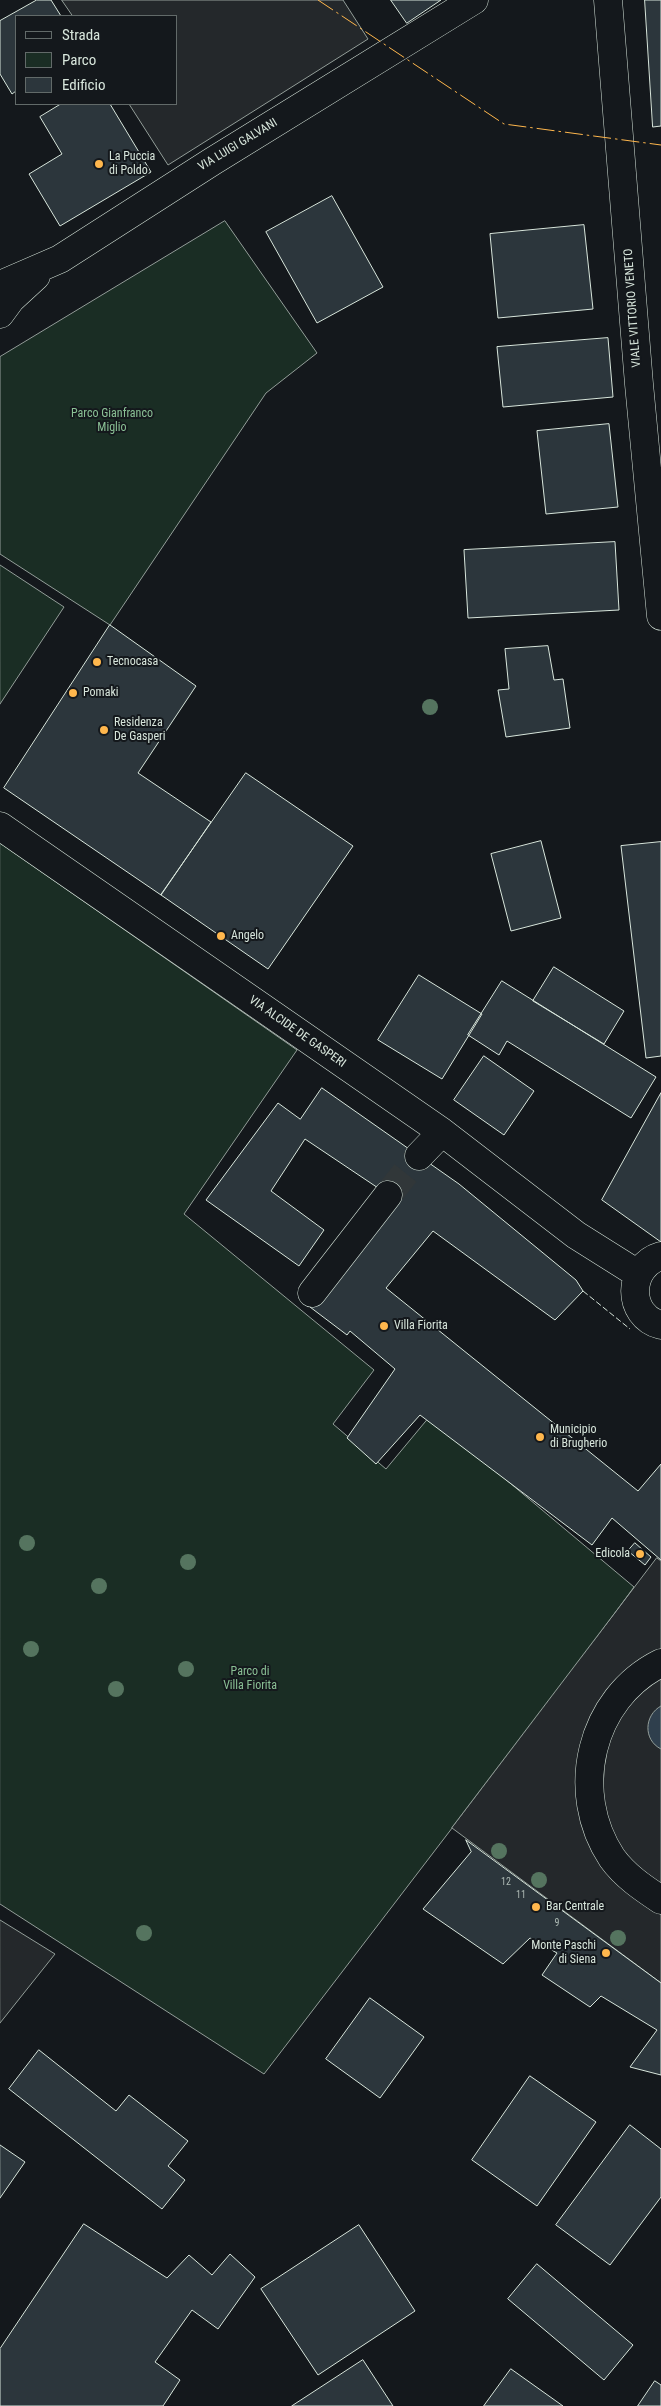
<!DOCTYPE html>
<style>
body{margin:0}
#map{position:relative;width:661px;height:2406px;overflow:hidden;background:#14181c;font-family:"Roboto Condensed",sans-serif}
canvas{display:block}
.legend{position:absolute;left:15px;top:15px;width:162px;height:90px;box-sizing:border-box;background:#14181c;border:1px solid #626a69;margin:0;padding:6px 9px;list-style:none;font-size:15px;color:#d8e6dc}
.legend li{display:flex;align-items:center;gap:10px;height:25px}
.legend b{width:25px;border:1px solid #626a69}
</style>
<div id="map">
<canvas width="661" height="2406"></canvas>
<ul class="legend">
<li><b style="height:6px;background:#14181c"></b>Strada</li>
<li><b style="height:14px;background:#1a2d24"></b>Parco</li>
<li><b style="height:14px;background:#2c363c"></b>Edificio</li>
</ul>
</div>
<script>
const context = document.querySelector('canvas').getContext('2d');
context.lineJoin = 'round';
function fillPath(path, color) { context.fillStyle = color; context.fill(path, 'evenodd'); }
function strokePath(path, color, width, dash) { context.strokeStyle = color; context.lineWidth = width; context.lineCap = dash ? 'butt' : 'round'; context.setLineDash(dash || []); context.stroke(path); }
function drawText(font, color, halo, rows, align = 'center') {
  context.font = font + ' "Roboto Condensed",sans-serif'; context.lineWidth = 4; context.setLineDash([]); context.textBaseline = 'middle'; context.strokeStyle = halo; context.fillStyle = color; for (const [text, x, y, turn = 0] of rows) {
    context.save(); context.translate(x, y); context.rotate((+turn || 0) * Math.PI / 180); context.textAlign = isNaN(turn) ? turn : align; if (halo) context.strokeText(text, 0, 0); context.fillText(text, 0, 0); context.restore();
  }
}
const green = new Path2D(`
 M225,221L317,353L266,393L110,625L0,554V357Z
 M0,565L64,607L0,704Z
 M0,843L297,1050L184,1214L374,1370L333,1424L386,1469L430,1416L634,1587L576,1666L264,2074L0,1904Z`);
fillPath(green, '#1a2d24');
strokePath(green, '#939e99', 1);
const parking = new Path2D(`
 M62,0H343L368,39L168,165L129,104H176V16H73Z
 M657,1558L661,1561V1983L452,1828Z
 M0,1920L55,1954L0,2023Z`);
fillPath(parking, '#24282b');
strokePath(parking, '#939e99', 1);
const water = new Path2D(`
 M661,1706V1749C643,1740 644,1715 661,1706Z`);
fillPath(water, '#2f3f4d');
strokePath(water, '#939e99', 1);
const building = new Path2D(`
 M37,0H51L61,16H16V91L12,94L0,74V21Z
 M391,0H441L407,23Z
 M645,0H661V126L653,127Z
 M61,104H110L151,172L60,226L29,174L62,154L40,117Z
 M332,196L383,287L317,323L266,232Z
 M584,225L593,309L498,318L490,234Z
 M608,338L613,397L503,407L497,347Z
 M609,424L618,507L546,514L537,431Z
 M615,542L619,610L468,618L464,550Z
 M110,625L196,686L138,773L211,822L161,895L4,788Z
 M548,646L554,680L563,679L570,728L506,737L498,690L509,689L505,649Z
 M246,773L353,846L268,969L161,895Z
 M541,841L561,918L511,931L491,854Z
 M661,842V1056L646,1058L621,846Z
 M554,967L624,1011L604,1044L533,1001Z
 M419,975L482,1014L442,1079L378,1040Z
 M502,981L656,1077L631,1118L507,1041L499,1055L468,1035Z
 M484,1056L534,1091L504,1135L454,1100Z
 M322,1088L459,1184L576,1280L583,1291L555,1320L433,1231L386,1288L638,1491L661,1464V1560L612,1518L592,1545L420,1415L376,1464L347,1438L395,1369L350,1331L347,1335L310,1307L396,1200L305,1139L271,1191L324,1230L299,1266L206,1200L278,1103L300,1119Z
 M661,1093V1242L602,1200Z
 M635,1543L651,1557L645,1565L628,1551Z
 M466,1840L661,1983V2075L630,2067L657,2030L601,1996L590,2007L542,1975L557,1953L530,1938L503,1964L423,1909L471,1852Z
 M370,1998L424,2037L380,2098L326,2059Z
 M39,2050L116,2111L129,2095L188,2141L168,2166L185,2180L162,2209L9,2089Z
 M530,2076L596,2122L537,2206L472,2160Z
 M630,2125L661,2149V2197L610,2265L556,2225Z
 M0,2145L25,2162L0,2198Z
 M84,2224L167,2278L189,2255L212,2275L230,2254L255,2277L218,2329L192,2310L155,2362L180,2380L163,2406H0V2349Z
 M359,2225L415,2311L318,2375L261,2289Z
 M537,2264L633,2345L604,2380L508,2299Z
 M363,2360L393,2406H292Z
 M511,2369L563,2406H484Z
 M655,2381L661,2385V2406H638Z`);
fillPath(building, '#2c363c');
strokePath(building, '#d8e6dc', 1);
strokePath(new Path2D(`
 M388,1195L419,1156`), '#313739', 28, [28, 14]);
const minor = new Path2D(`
 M608,0L639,384L661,616
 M0,285L60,259L213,161L474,0
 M0,314L11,299L36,276
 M0,826L442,1132L576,1235L638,1274
 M419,1156L442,1132
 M661,1256C627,1266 626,1316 661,1325
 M312,1293L388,1195
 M661,1663C590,1698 568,1792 612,1858C625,1876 643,1888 661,1900`);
strokePath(minor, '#d8e6dc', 29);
strokePath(minor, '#14181c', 28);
strokePath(new Path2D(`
 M583,1291L630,1329`), '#d8e6dc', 1, [6, 2.5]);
strokePath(new Path2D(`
 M318,0L504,124L661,145`), '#ffb74d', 1, [18, 4, 2.5, 4]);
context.fillStyle = '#55745f';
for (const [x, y] of [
 [430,707],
 [27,1543],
 [188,1562],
 [99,1586],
 [31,1649],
 [186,1669],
 [116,1689],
 [499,1851],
 [539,1880],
 [144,1933],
 [618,1938]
]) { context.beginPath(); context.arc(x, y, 8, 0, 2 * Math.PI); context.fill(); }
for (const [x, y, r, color] of [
 [99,164,5,"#ffb74d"],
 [97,662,5,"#ffb74d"],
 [73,693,5,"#ffb74d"],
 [104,730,5,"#ffb74d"],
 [221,936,5,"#ffb74d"],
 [384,1326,5,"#ffb74d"],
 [540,1437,5,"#ffb74d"],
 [640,1554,5,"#ffb74d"],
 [536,1907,5,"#ffb74d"],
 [606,1953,5,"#ffb74d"]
]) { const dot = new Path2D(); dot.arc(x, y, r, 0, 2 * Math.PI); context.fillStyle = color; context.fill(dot); strokePath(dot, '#14181c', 2); }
drawText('10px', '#adbab4', null, [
 ["12",506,1882],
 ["11",521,1895],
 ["9",557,1923]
]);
drawText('12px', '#d8e6dc', '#14181c', [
 ["VIA LUIGI GALVANI",238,145,-31],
 ["VIALE VITTORIO VENETO",633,308,-94],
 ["VIA ALCIDE DE GASPERI",297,1032,35]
]);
drawText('12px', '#d8e6dc', '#14181c', [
 ["La Puccia",109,157],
 ["di Poldo",109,171],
 ["Tecnocasa",107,662],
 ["Pomaki",83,693],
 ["Residenza",114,723],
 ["De Gasperi",114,737],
 ["Angelo",231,936],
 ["Villa Fiorita",394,1326],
 ["Municipio",550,1430],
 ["di Brugherio",550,1444],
 ["Edicola",630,1554,"right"],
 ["Bar Centrale",546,1907],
 ["Monte Paschi",596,1946,"right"],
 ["di Siena",596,1960,"right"]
], 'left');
drawText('12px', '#8ac095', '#14181c', [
 ["Parco Gianfranco",112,414],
 ["Miglio",112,428],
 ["Parco di",250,1672],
 ["Villa Fiorita",250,1686]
]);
</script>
